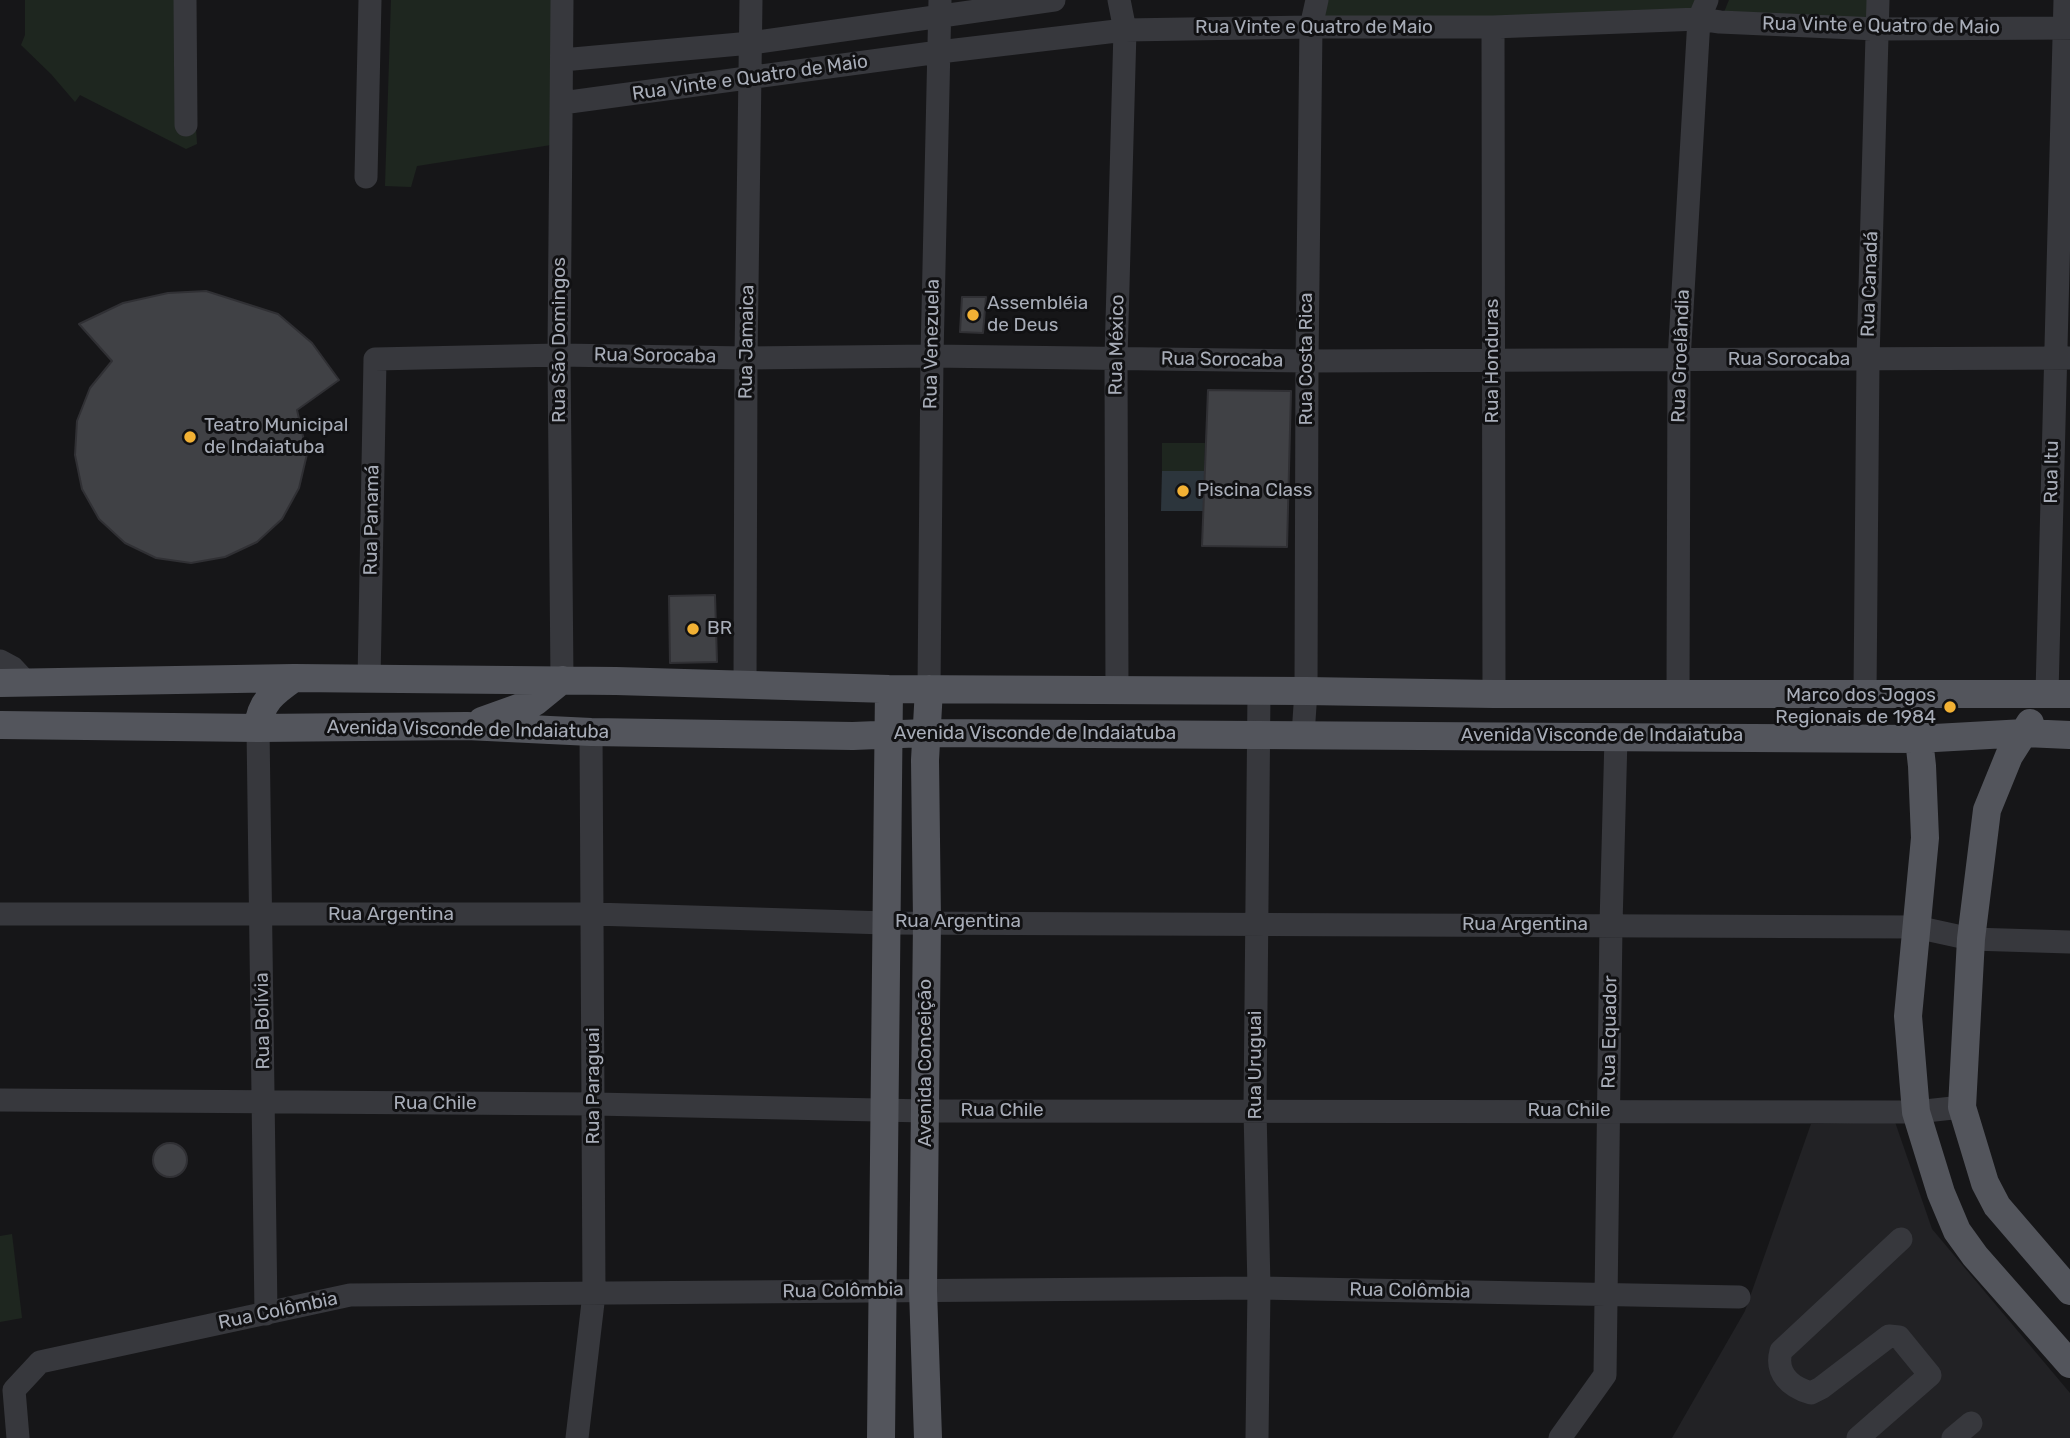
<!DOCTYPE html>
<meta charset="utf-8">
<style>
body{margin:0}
canvas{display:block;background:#161618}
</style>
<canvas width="2070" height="1438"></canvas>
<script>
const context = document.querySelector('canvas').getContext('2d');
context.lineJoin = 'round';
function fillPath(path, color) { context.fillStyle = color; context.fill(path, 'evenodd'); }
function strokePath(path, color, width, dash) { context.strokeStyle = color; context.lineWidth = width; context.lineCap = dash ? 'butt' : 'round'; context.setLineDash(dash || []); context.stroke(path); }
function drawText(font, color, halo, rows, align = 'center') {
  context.font = font + ' Rubik,sans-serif'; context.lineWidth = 6; context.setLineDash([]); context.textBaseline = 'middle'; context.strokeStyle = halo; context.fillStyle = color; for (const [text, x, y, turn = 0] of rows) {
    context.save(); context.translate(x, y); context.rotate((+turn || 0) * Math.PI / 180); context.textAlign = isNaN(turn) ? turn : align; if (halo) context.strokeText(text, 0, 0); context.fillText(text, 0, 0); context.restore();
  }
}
fillPath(new Path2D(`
 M1895,1122L1932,1229L2070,1393V1438H1672L1745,1311L1811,1124Z`), '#222225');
fillPath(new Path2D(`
 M25,0H188L197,144L186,149L80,95L75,102L51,74L21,45L25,35Z
 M391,0H551V145L417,166L411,187L385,186Z
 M1317,0H1707L1699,19L1311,27Z
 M1729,0H1878L1877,29L1720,22Z
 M1162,443H1205L1204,471H1162Z
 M12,1234L22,1318L0,1322V1236Z`), '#1e261f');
fillPath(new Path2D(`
 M1162,471H1205L1203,511H1161Z`), '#2c353c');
const building = new Path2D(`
 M206,291L278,314L312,343L339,380L297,410L307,454L299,488L282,519L257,542L225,557L191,563L156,558L125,543L99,519L82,489L75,455L77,421L90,388L112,361L79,324L123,303L168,293Z
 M962,297H986L983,333L960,332Z
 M1208,390L1291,391L1287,547L1202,546Z
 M715,595L717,662L670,663L669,596Z
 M153 1160a17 17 0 1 1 34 0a17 17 0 1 1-34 0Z`);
fillPath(building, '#404145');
strokePath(building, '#303034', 2);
strokePath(new Path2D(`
 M185,0L186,125
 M1493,27L1494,694
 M562,60L751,43L1054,0
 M562,103L939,52L1125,30L1311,27H1493L1699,19L1720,22L1877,29L2070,28
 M366,177L370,0
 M0,661L13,668L28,684
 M369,680L375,359L559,355L746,358L932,356L1307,361L2070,358
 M562,680L559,355L562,0
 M745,685L746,358L751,0
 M929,689L932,356L940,0
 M1117,691L1116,358L1125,30L1119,0
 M1865,693L1868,360L1878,0
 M2047,693L2065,0
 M1678,694L1679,360L1699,19L1707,0
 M258,728L266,1314
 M1303,735L1306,691L1307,361L1311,27L1317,0
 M0,914H594L886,923L1916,927L1971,939L2070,942
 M0,1100L594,1104L926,1111L1916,1112L1962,1107
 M18,1438L14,1390L40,1362L350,1295L1259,1288L1739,1297
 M577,1438L594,1294L591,732
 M1257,1438L1259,1288L1255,1110L1259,691
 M1560,1438L1605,1375L1611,925L1616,737
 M1858,1438L1930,1375L1899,1337L1889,1336L1821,1388L1811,1393C1790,1387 1775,1373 1781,1351L1901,1239
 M1953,1438L1971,1423`), '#37383d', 23);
strokePath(new Path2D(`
 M0,683L294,678L616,681L889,689L1306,691L1494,694H2070
 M1914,694L1922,766L1925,838L1908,1016L1916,1112L1941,1193L1957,1231L1975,1256L2070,1364
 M482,721L535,702L562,680
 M2030,723L2009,756L1987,810L1971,939L1962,1107L1985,1183L1997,1206L2070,1291
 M0,725L258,728L467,726L591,732L853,736L926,733L1917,739L2025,733L2070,735
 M258,728C260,702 274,692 294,678
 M881,1438L889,689
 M928,1438L923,1290L927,921L925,760L929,689`), '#53555c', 28);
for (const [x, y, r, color] of [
 [973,315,7,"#f2b134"],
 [190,437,7,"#f2b134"],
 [1183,491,7,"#f2b134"],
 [693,629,7,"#f2b134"],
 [1950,707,7,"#f2b134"]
]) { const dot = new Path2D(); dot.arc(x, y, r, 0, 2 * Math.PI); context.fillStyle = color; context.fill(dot); strokePath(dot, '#111113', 2.5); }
drawText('19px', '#a8adb8', '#111113', [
 ["Rua Vinte e Quatro de Maio",1881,26,1],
 ["Rua Vinte e Quatro de Maio",1314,28],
 ["Rua Vinte e Quatro de Maio",750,78,-8],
 ["Rua Canadá",1870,284,-88],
 ["Rua São Domingos",560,340,-90],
 ["Rua Jamaica",747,342,-89],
 ["Rua Venezuela",932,344,-89],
 ["Rua México",1117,345,-89],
 ["Rua Sorocaba",655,356,1],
 ["Rua Groelândia",1681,356,-88],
 ["Rua Costa Rica",1307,359,-90],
 ["Rua Sorocaba",1222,360,1],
 ["Rua Sorocaba",1789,360],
 ["Rua Honduras",1493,361,-90],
 ["Rua Itu",2052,472,-89],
 ["Rua Panamá",372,520,-89],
 ["Avenida Visconde de Indaiatuba",468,730,1],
 ["Avenida Visconde de Indaiatuba",1035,734],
 ["Avenida Visconde de Indaiatuba",1602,736],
 ["Rua Argentina",391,915],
 ["Rua Argentina",958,922],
 ["Rua Argentina",1525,925],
 ["Rua Bolívia",263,1021,-91],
 ["Rua Equador",1610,1032,-89],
 ["Avenida Conceição",926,1063,-90],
 ["Rua Uruguai",1256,1065,-90],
 ["Rua Paraguai",594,1086,-90],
 ["Rua Chile",435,1104],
 ["Rua Chile",1002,1111],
 ["Rua Chile",1569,1111],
 ["Rua Colômbia",843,1291,-1],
 ["Rua Colômbia",1410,1291,1],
 ["Rua Colômbia",278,1311,-12]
]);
drawText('19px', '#a8adb8', '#111113', [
 ["Assembléia",987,304],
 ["de Deus",987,326],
 ["Teatro Municipal",204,426],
 ["de Indaiatuba",204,448],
 ["Piscina Class",1197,491],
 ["BR",707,629],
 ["Marco dos Jogos",1936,696,"right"],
 ["Regionais de 1984",1936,718,"right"]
], 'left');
</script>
